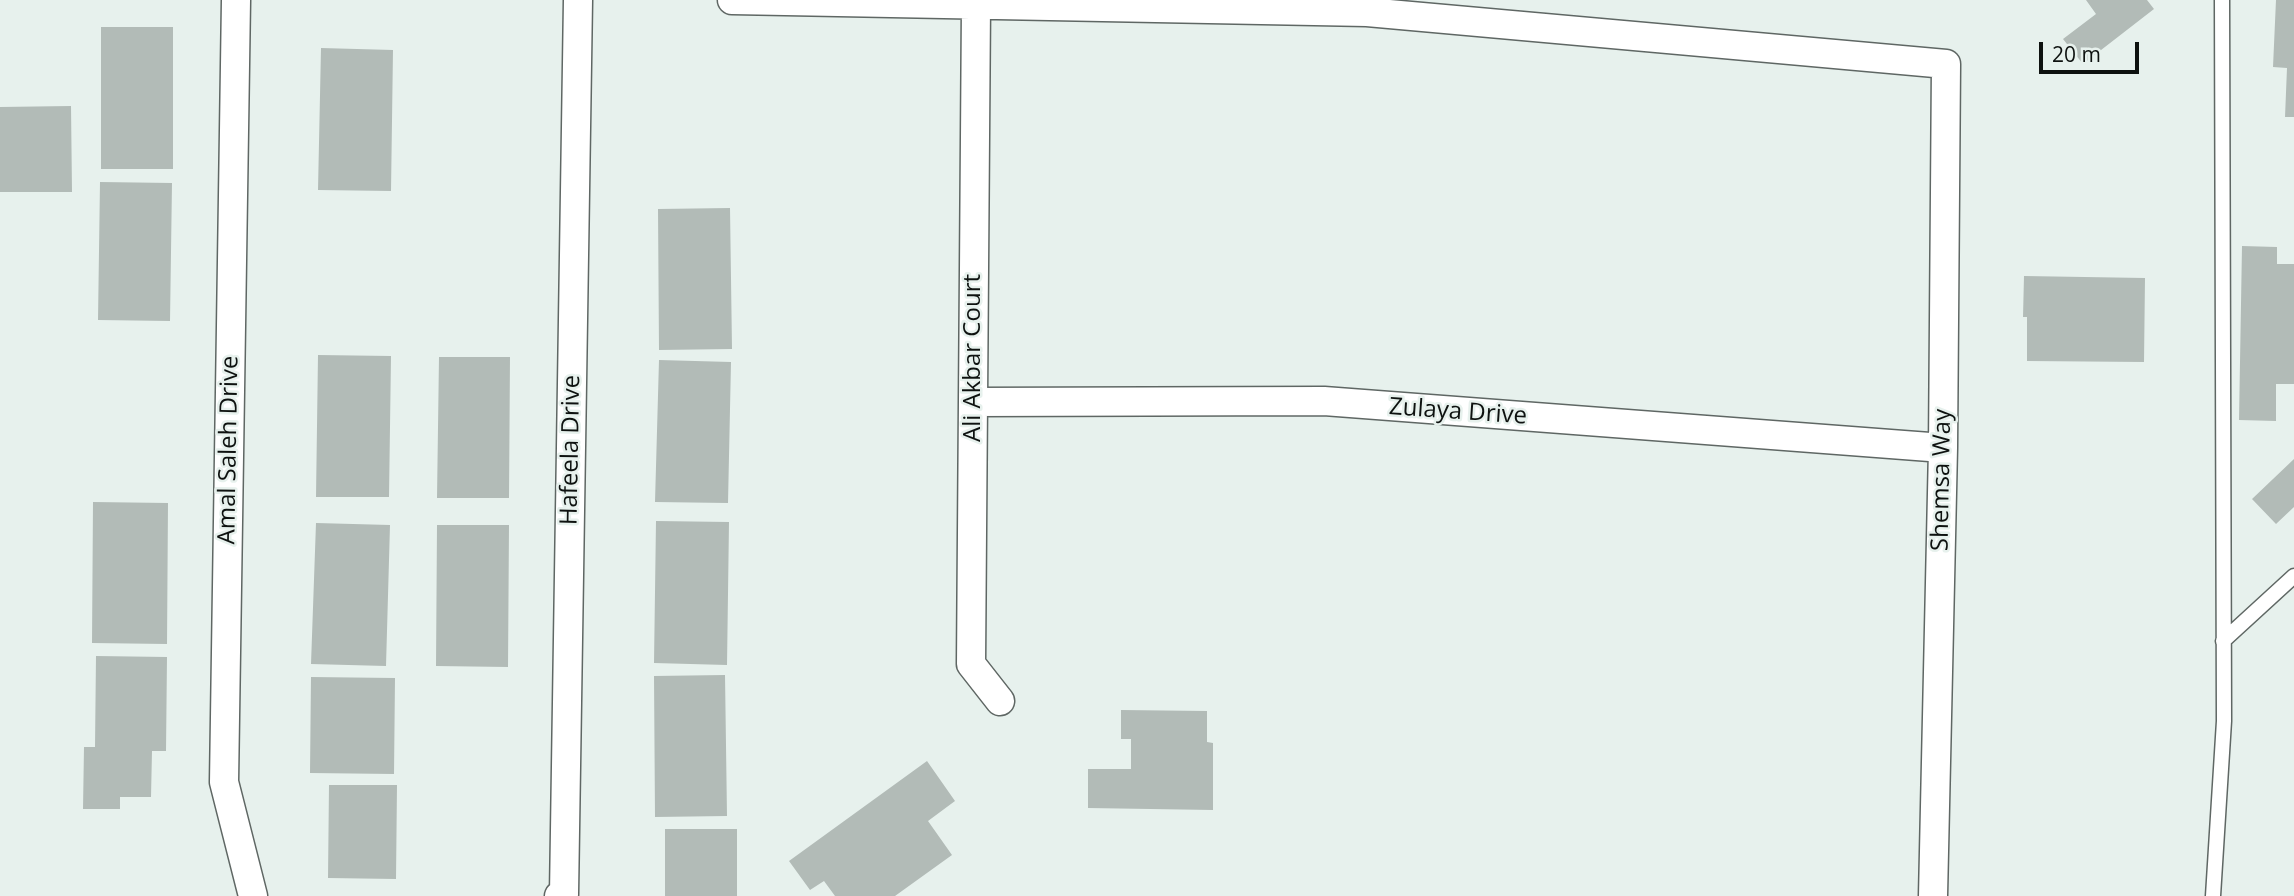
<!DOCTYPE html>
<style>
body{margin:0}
#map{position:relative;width:2294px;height:896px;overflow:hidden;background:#e7f1ed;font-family:"Open Sans",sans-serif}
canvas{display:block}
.scale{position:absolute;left:2039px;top:42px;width:100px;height:32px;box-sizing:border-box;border:4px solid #0e1210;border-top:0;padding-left:9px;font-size:21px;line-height:24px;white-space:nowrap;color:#0e1210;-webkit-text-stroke:5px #e7f1ed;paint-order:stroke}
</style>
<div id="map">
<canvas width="2294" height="896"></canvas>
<div class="scale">20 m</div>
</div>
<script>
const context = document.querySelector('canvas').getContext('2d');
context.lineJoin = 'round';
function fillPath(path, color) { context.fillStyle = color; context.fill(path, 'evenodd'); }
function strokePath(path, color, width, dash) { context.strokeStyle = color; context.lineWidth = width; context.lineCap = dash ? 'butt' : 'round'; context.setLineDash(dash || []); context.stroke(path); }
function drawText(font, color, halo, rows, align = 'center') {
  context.font = font + ' "Open Sans",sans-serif'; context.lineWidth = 5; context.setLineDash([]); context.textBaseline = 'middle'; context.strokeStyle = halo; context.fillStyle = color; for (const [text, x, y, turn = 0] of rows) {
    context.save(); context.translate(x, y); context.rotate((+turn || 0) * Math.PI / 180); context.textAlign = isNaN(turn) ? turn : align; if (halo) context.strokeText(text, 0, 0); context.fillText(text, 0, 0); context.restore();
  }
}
fillPath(new Path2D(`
 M2086,0H2147L2154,9L2083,64L2063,39L2096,14Z
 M2276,0H2294V117H2285L2287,68L2273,67Z
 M101,27H173V169H101Z
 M321,48L393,50L391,191L318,190Z
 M71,106L72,192H0V107Z
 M100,182L172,183L170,321L98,320Z
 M730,208L732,349L659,350L658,209Z
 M2242,246L2277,247V264H2294V384H2276V421L2239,420Z
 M2024,276L2145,278L2144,362L2027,361V317H2023Z
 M318,355L391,356L389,497H316Z
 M439,357H510L509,498H437Z
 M659,360L731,362L728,503L655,502Z
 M2294,459V507L2276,524L2252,499Z
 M93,502L168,503L167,644L92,643Z
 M656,521L729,522L727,665L654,663Z
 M316,523L390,525L386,666L311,664Z
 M437,525H509L508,667L436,666Z
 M96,656L167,657L166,751H152L151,797H120V809H83L84,747H95Z
 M725,675L727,816L655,817L654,676Z
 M311,677L395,678L394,774L310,773Z
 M1121,710L1207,711V742L1213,743V810L1088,808V769H1131V739H1121Z
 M927,761L955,801L928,821L952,855L895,896H835L824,881L810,890L789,861Z
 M329,785H397L396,879L328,878Z
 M665,829H737V896H665Z`), '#b2bbb7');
const lane = new Path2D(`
 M2223,641L2294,576
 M2213,896L2224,721L2222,0`);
const street = new Path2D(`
 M236,0L224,782L253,896
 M732,0L1367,12L1946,64L1943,448L1933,896
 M976,5L971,664L1000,701
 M973,402L1324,401L1943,448
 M559,896L564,894L578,0`);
strokePath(lane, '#5f6764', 17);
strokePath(street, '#5f6764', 31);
strokePath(lane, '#fff', 14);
strokePath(street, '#fff', 28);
drawText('24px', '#0e1210', '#e7f1ed', [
 ["Ali Akbar Court",973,358,-90],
 ["Zulaya Drive",1458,412,4],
 ["Amal Saleh Drive",229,450,-89],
 ["Hafeela Drive",571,450,-89],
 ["Shemsa Way",1942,480,-89]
]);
</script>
